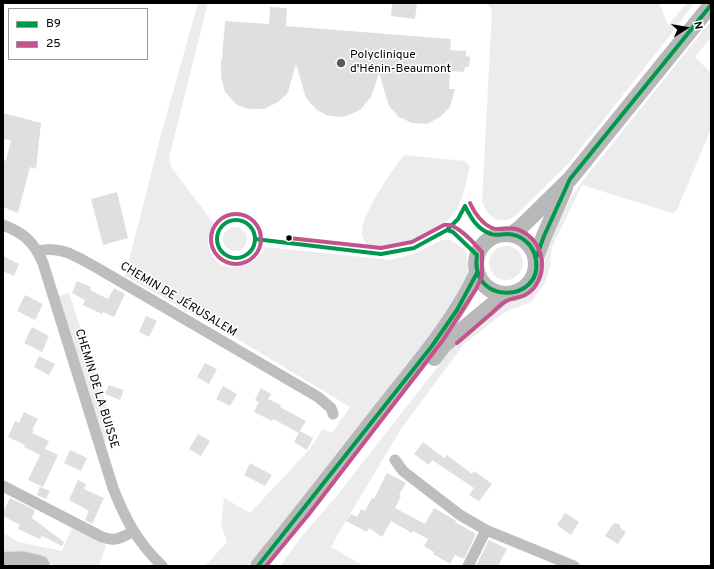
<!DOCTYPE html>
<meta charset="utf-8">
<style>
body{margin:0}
#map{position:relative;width:714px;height:569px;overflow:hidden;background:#fff;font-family:Overpass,sans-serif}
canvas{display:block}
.frame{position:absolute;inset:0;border:4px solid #000;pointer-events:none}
.legend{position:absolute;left:8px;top:8px;width:140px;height:52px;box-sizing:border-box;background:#fff;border:1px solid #999;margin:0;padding:5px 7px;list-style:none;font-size:12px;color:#000}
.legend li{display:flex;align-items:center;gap:8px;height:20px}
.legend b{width:20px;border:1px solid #999}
.north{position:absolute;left:666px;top:8px;width:40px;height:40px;-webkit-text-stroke:3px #fff;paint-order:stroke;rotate:78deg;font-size:11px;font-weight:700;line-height:16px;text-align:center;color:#000}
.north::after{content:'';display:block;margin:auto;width:14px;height:18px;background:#000;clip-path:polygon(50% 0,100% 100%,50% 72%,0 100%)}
</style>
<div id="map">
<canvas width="714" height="569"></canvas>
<div class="frame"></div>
<ul class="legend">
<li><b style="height:5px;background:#00984d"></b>B9</li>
<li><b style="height:5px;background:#c4538d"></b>25</li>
</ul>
<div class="north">N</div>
</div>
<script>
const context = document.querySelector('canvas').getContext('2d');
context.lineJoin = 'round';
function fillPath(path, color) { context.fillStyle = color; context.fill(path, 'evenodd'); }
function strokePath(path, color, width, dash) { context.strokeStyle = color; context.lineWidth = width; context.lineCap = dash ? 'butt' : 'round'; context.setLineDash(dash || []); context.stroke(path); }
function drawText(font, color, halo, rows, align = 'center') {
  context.font = font + ' Overpass,sans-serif'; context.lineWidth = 3; context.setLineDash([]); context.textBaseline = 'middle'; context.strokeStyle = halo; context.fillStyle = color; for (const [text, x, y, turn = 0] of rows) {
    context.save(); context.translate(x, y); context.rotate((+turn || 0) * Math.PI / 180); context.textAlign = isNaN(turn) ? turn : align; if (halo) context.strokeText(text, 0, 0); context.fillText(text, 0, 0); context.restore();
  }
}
fillPath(new Path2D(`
 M198,3H208L169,157L171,167L214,224C204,236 208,258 222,265C237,272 259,262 265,247L391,260L416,253L442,240H450L463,248L467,255L468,268L466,283L458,297L410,362L289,519L247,566H205L227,542L221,524L224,498L250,513L308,451L323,429L332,433L350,407L239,340L125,276L160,138Z
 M486,3H659L668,25L687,3H694L672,33L569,163L514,217C498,225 489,218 482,202L492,10Z
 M711,21V37L695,57L711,73V129L677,210L672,213L582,185L552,247L550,267L545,283L531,302L505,312L464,344L401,429L337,536L331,547L364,566H280L302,536L335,498L457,342L505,303L521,299L531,294L539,283L543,269L549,241L568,202L584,179Z
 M404,155L465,161L470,166C466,182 463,204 451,217C441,227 426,236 413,242C406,246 378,250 371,247C365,244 362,238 362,232C361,215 393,169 404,155Z
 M223 239a12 12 0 1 1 24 0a12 12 0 1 1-24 0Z
 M489 263a17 17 0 1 1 34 0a17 17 0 1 1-34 0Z
 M69,293L113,426L104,443L58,296Z
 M72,528L106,545L99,566H56L38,558L3,556V533L19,542L62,551Z`), '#ececec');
fillPath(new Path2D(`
 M392,3H417L415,19L391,16Z
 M270,7L287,8L286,26L451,39L450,50L466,51V56L470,57L469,67H465L464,72L450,71L449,89H455L450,107L440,117L427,124L412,123L399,117L389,106L379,73L371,97L360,110L346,116L339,117L326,115L317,110L306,98L296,64L288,92L286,95L278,102L264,109H249L237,105L225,92L221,77V60H222L225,21L269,24Z
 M3,113L41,123L36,169L30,167L18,213L3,207V160L6,161L11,140L3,139Z
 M117,192L128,238L103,245L91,199Z
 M3,256L19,264L14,276L3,271Z
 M77,281L91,287L90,290L108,299L114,288L125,294L114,317L103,312L102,314L83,305L85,300L72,293Z
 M25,295L43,304L35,320L17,311Z
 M146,316L157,321L149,337L139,332Z
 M32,327L49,336L42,352L24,343Z
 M39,356L55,364L49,375L34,367Z
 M205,363L217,369L209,384L197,377Z
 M109,385L124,390L120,400L105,394Z
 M223,386L237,394L230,406L216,399Z
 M261,388L271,394L268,399L281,405L280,407L306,421L300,431L313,438L307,450L294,442L299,433L273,419L272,421L254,412L259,402L255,400Z
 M24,412L38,419L32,430H34L32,433L49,441L45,449L58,455L43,487L28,480L40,455L24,447L25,445L8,437L15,421L19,423Z
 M198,434L210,441L201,456L189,449Z
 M423,442L444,458L447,455L472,474L474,471L492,484L479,501L469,495L474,488L432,460L429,465L414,454Z
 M70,450L87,458L81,471L64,463Z
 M250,463L272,475L265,486L244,475Z
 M387,473L406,483L399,495L401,496L395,508L425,524L434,508L455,520L456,521L455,522L476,534L464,559L455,555L450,564L433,554L434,552L424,546L428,539L413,531L412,533L391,521L382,537L369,528L367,532L346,521L351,514L357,517L361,509L365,511L372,498L374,499Z
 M78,480L86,484L84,489L104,498L92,524L85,520L89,511L69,500Z
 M40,487L50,491L46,499L37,495Z
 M10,498L35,510L32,518L64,542L62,546L42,536L40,539L18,529L20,525L3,516V512Z
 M565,513L579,522L571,535L557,525Z
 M616,523L620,525L621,529L626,532L618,544L605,536L613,524Z
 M489,540L507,549L498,566H476Z`), '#dfdfdf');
const motorway = new Path2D(`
 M3,563L21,562L39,566`);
strokePath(motorway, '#dbdbdb', 23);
strokePath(new Path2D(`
 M3,225C24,233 34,242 43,263L113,488C126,521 137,541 162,566
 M38,251C62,245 78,258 99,269L318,397L331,408L333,414
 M395,460L403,471L460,515L486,530L574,566
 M3,486L102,537C117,542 119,538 133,532
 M468,566L486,530`), '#bebebe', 11);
strokePath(new Path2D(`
 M476 264a30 30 0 1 1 60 0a30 30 0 1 1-60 0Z
 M512,234L520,228L570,179L711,5
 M536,258L544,236L565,188
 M434,358L444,345L504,295
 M258,566C299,516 338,465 378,414C412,370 454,323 477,273`), '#b8b8b8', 16);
strokePath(motorway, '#bebebe', 21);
strokePath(new Path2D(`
 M217 239a19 19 0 1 1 38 0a19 19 0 1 1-38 0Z
 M447,230L453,232L477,255C469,306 543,303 536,260C534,245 521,234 507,234C502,234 496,236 491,234C477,229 471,218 465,206
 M255,239L381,254L414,248L447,230L458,219L465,206
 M536,258L544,236L570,179L711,5
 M258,566L432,346L457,310L477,273`), '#00984d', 4);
strokePath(new Path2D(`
 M211 239a25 25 0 1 1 50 0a25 25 0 1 1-50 0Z
 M457,343C469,333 480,323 492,313C496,309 501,304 506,301C516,296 524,299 533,289C550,269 542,237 516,229C508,227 499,231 492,228C481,223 475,214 470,203
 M266,566L309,514L443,340L476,289L482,276V252C474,243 456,222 444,225L412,242L381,248L289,238`), '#c4538d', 4);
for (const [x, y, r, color] of [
 [341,63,5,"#595959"],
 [289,238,3.5,"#000"]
]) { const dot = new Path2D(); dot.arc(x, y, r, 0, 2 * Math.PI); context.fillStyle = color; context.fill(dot); strokePath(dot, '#fff', 1.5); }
drawText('12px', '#000', '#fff', [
 ["Polyclinique",350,56],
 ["d'Hénin-Beaumont",350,70]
], 'left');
drawText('12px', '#000', '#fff', [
 ["CHEMIN DE JÉRUSALEM",178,300,31],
 ["CHEMIN DE LA BUISSE",96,389,73]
]);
</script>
